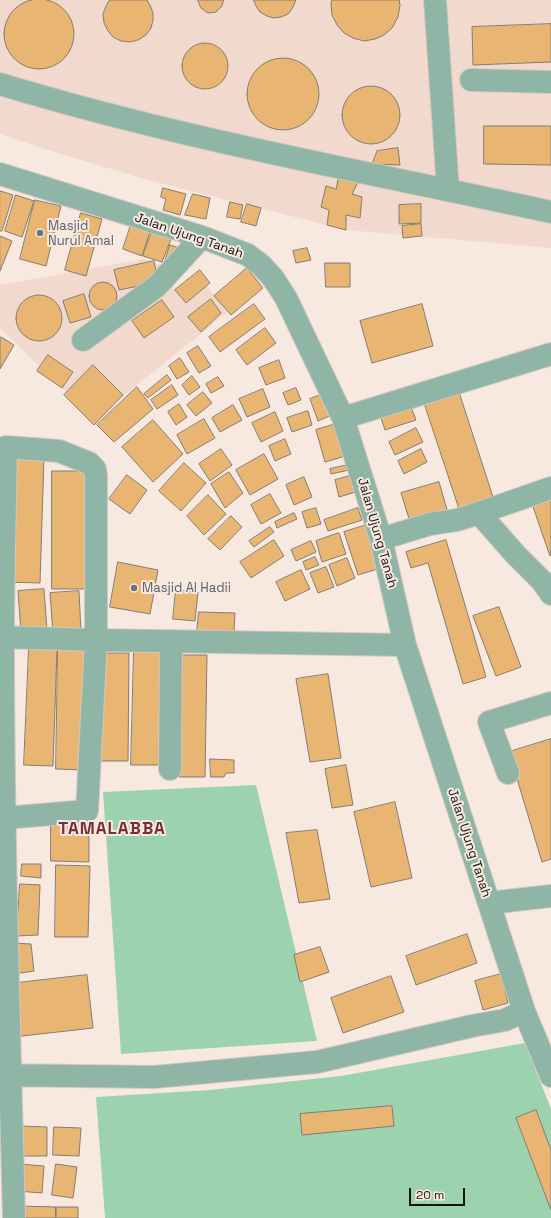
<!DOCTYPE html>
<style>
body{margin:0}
#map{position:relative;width:551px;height:1218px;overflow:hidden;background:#f8e9e0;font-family:"Space Grotesk",sans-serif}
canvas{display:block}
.scale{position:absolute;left:409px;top:1188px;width:56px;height:18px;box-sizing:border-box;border:2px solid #18120f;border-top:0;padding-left:5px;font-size:12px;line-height:14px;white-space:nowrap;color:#18120f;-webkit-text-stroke:3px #f8e9e0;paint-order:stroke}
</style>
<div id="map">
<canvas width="551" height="1218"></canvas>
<div class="scale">20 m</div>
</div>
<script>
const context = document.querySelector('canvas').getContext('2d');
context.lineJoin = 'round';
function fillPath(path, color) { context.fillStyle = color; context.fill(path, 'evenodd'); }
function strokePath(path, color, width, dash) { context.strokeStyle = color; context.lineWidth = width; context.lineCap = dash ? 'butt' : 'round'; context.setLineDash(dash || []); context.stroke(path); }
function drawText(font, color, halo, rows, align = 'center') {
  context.font = font + ' "Space Grotesk",sans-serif'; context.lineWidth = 4; context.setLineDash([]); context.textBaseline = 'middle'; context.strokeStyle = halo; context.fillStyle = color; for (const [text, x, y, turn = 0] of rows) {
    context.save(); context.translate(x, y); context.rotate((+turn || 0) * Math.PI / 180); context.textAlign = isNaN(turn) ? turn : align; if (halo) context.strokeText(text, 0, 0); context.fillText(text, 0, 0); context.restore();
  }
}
fillPath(new Path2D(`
 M0,0H551V248L346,230L144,179L48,150L0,134Z
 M144,259L169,268L172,283L181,299L202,279L227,313L94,419L0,328V285Z`), '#f1dacd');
fillPath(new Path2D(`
 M256,785L317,1041L121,1054L103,792Z
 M525,1043L551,1109V1218H105L96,1097L210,1090L341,1076Z`), '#9cd2ad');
const building = new Path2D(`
 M4 34a35 35 0 1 1 70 0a35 35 0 1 1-70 0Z
 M110,0H147L150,5L153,13V20L151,28L146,35L138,40L130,42L121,41L113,37L108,31L104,23L103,14L106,6Z
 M198,0H224L223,2L222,6L216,12L208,13L201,8Z
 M254,0H296L292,9L288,14L281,17L274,18L267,16L260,12L256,6Z
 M332,0H399L400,5L398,17L392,28L384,35L375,39L364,41L353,38L344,33L337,25L332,15L331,4Z
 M551,24V62L473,65L472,27Z
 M182 66a23 23 0 1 1 46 0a23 23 0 1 1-46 0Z
 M247 94a36 36 0 1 1 72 0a36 36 0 1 1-72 0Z
 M342 115a29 29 0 1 1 58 0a29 29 0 1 1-58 0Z
 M484,126H551V165L484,164Z
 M398,148L400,165L372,164L377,151Z
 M339,175L359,180L352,194L362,197L360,218L346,215V230L327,225L329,210L321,207L326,186L336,189Z
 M163,188L186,194L180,215L163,210L166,199L161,197Z
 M0,191L13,195L2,231H0Z
 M193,194L210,198L206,219L185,215Z
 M16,195L34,201L22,237L5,231Z
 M35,200L61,206L46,266L20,259Z
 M230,202L243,205L240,219L227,217Z
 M247,204L261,208L256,226L241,222Z
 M421,204V223L399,224V205Z
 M81,213L102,219L86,276L65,270Z
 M421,224L422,236L403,238L402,226Z
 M131,225L150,232L142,256L123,249Z
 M152,232L171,239L162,262L143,256Z
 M0,236L12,241L0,271Z
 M170,245L180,248L164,264Z
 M307,248L311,260L296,263L293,251Z
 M154,261L158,282L119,290L114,270Z
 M325,263H350V287H326Z
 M247,268L263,288L231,315L214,296Z
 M200,270L210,283L186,303L175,290Z
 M89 296a14 14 0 1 1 28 0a14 14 0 1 1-28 0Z
 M84,294L91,317L70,323L63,301Z
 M16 318a23 23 0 1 1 46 0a23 23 0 1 1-46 0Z
 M211,299L221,313L201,332L188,317Z
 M162,300L174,317L144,338L132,321Z
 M254,304L265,319L220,352L209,337Z
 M422,304L433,346L372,363L360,321Z
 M265,328L276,343L247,365L236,350Z
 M1,337L14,345L0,369V338Z
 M198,346L211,366L199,373L187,353Z
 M48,355L73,372L62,388L37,371Z
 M180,358L189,372L177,379L169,366Z
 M279,360L285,378L266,385L259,368Z
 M93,365L123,395L94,425L64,395Z
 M167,375L171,380L148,398L144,394Z
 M192,376L200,387L189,395L182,385Z
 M218,377L224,386L211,393L206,384Z
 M172,385L178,395L157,409L151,400Z
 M137,387L153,409L114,442L97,425Z
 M296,388L301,400L288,405L283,393Z
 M263,389L270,407L247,417L239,399Z
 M458,389L493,497L459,509L423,400Z
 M203,392L212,403L196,416L187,405Z
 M326,393L334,414L318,421L310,399Z
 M179,404L187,417L176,425L168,412Z
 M410,404L416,420L385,430L380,415Z
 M233,405L242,420L220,432L212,418Z
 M308,411L312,425L292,432L287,418Z
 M275,412L283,431L261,442L252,423Z
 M204,419L215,438L187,454L177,435Z
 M153,420L183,454L153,482L122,447Z
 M339,423L349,455L325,462L316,430Z
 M416,428L423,442L395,455L389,442Z
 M285,439L291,454L275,461L269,446Z
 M221,449L232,465L210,481L199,464Z
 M421,449L427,462L404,474L398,461Z
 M264,454L278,479L250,495L236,470Z
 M10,456L44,457L40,583L6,582Z
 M184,463L206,483L181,511L159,491Z
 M348,465L349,470L331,474L330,469Z
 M52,471H87L86,589H52Z
 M229,472L243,493L225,508L211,484Z
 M127,475L147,490L130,514L109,499Z
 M354,475L359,491L339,497L335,480Z
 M304,477L312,497L294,505L286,485Z
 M439,482L448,513L411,525L401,493Z
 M551,491V555L550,556L530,498Z
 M270,494L281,513L261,524L251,505Z
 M208,495L226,514L204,535L187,516Z
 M316,508L321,524L307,528L302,512Z
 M358,508L362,520L328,531L324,520Z
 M294,513L297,519L277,528L275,522Z
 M231,516L242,527L220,550L208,539Z
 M370,524L384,567L358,575L344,532Z
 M270,527L274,532L254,547L249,541Z
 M339,533L346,554L322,562L316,541Z
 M274,540L284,556L251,578L240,562Z
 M446,540L486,677L463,684L428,563L411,568L406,552Z
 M311,541L316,552L296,561L291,550Z
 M315,557L319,565L306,570L303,562Z
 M347,558L355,578L337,586L329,565Z
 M118,562L158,570L150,614L110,607Z
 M326,567L334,587L318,593L310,573Z
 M301,570L310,589L285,601L276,582Z
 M44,589L47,630L21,632L18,591Z
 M176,590L198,592L195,621L173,619Z
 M79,591L81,632L53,634L50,593Z
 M499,607L521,667L496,676L473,616Z
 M199,612L235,613L234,632H197Z
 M29,648L57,649L53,766L24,765Z
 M58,648L90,649L87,770L56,769Z
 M134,650L165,651L162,765H131Z
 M101,653H129L128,761H101Z
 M181,655H207L205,777H180Z
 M328,674L341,758L310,762L296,679Z
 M551,739V859L542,862L509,752Z
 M210,759L234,760V773H226L224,777H211Z
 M346,765L353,805L332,808L325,769Z
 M395,802L412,878L371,887L354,812Z
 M51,817H89V862L51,861Z
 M317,830L330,899L299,903L286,833Z
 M22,864H41V878L21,876Z
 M56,865L90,866L88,937H55Z
 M20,884L40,885L38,935L17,936Z
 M467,934L477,963L416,985L406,956Z
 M13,943L31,944L34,971L13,974Z
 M320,947L329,972L300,982L294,955Z
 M501,974L508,1003L483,1010L475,981Z
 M87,975L93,1028L13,1037L8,984Z
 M391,976L404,1012L343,1033L331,998Z
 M392,1106L394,1126L302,1135L300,1114Z
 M536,1110L551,1150V1210L516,1118Z
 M21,1126L47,1127V1156H20Z
 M54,1127L81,1128L79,1156L53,1155Z
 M19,1164L44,1166L42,1193L17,1191Z
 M56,1164L77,1167L73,1198L52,1195Z
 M20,1206L56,1207V1218H20Z
 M56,1207H78V1218H56Z`);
fillPath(building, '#e8b672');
strokePath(building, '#857c70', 1);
const minor = new Path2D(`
 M435,0L448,190
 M471,80L551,82
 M0,84C181,139 367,172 551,212
 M0,174L202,237L248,255L261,265L273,278L286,298L343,418L381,539L405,645L524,1011L551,1076
 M83,340L157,286L202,237
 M343,418L551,354
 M479,513L551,488
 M381,539L430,524L457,520L479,513L515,554L542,581L551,594
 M0,637L96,640L405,645
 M170,769L171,641
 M508,773L489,722L551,703
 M0,818H5L87,811L96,640V476L95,469L89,463L59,451L6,447C5,511 3,574 3,637C3,831 9,1024 14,1218
 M489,903L551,896
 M0,1075L154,1077L317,1062L472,1026L505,1020L524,1011`);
strokePath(minor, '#d4c7bf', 24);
strokePath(minor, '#8fb5a6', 22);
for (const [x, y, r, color] of [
 [40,233,4,"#6b7280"],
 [134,588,4,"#6b7280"]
]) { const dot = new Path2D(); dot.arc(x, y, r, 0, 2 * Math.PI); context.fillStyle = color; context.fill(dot); strokePath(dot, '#f8e9e0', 1.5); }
drawText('13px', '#5b616d', '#f8e9e0', [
 ["Masjid",48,226],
 ["Nurul Amal",48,241],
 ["Masjid Al Hadii",142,588]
], 'left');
drawText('13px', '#18120f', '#f8e9e0', [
 ["Jalan Ujung Tanah",189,236,19],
 ["Jalan Ujung Tanah",377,533,74],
 ["Jalan Ujung Tanah",469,843,72]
]);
context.letterSpacing = '1px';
drawText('bold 17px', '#752e3b', '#f8e9e0', [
 ["TAMALABBA",112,829]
]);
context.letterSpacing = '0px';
</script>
